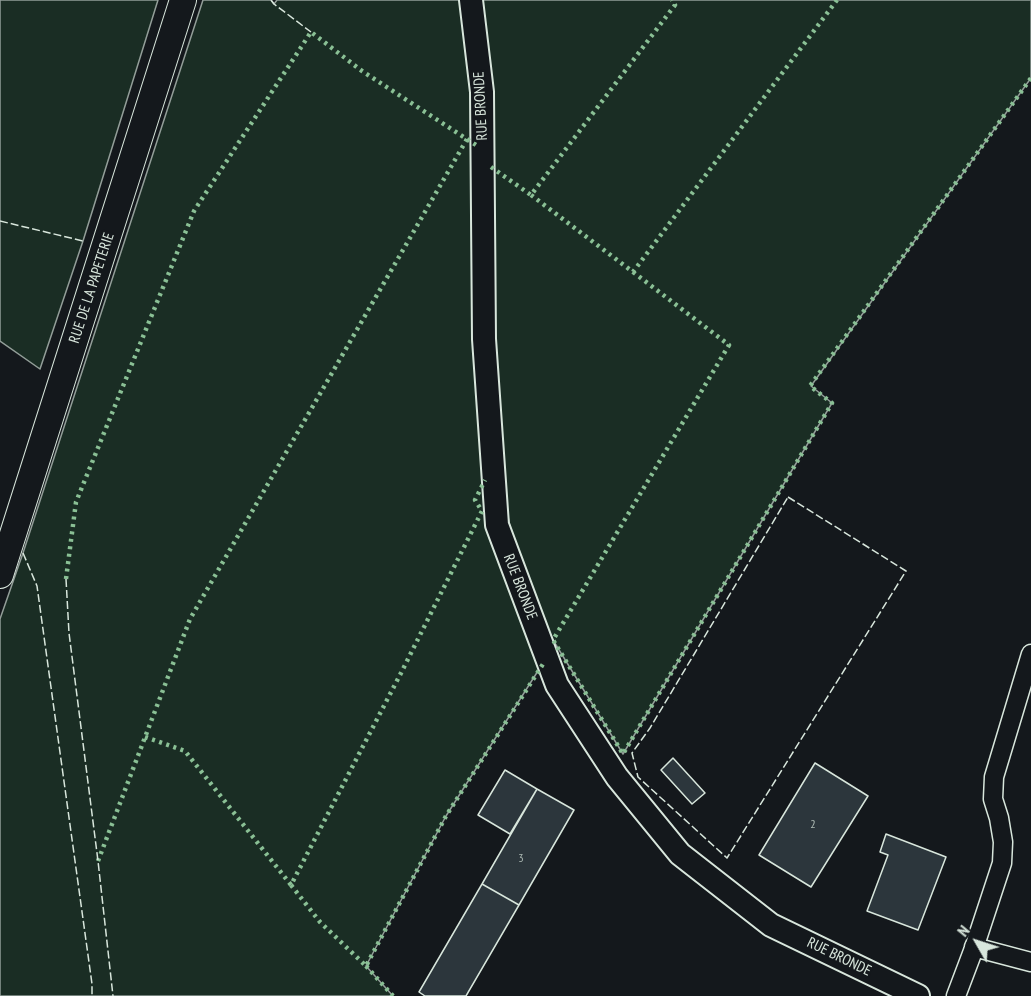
<!DOCTYPE html>
<style>
body{margin:0}
#map{position:relative;width:1031px;height:996px;overflow:hidden;background:#14181c;font-family:"PT Sans Narrow",sans-serif}
canvas{display:block}
.north{position:absolute;left:947px;top:912px;width:60px;height:60px;-webkit-text-stroke:4px #14181c;paint-order:stroke;rotate:309deg;font-size:16px;font-weight:700;line-height:24px;text-align:center;color:#d8e6dc}
.north::after{content:'';display:block;margin:auto;width:21px;height:27px;background:#d8e6dc;clip-path:polygon(50% 0,100% 100%,50% 72%,0 100%)}
</style>
<div id="map">
<canvas width="1031" height="996"></canvas>
<div class="north">N</div>
</div>
<script>
const context = document.querySelector('canvas').getContext('2d');
context.lineJoin = 'round';
function fillPath(path, color) { context.fillStyle = color; context.fill(path, 'evenodd'); }
function strokePath(path, color, width, dash) { context.strokeStyle = color; context.lineWidth = width; context.lineCap = dash ? 'butt' : 'round'; context.setLineDash(dash || []); context.stroke(path); }
function drawText(font, color, halo, rows, align = 'center') {
  context.font = font + ' "PT Sans Narrow",sans-serif'; context.lineWidth = 4.5; context.setLineDash([]); context.textBaseline = 'middle'; context.strokeStyle = halo; context.fillStyle = color; for (const [text, x, y, turn = 0] of rows) {
    context.save(); context.translate(x, y); context.rotate((+turn || 0) * Math.PI / 180); context.textAlign = isNaN(turn) ? turn : align; if (halo) context.strokeText(text, 0, 0); context.fillText(text, 0, 0); context.restore();
  }
}
const green = new Path2D(`
 M0,0H158L83,241L40,369L0,341Z
 M203,0H271L274,4L277,0H465L476,146L486,480L543,663L446,816L366,966L393,996H0V619L23,553Z
 M477,0H1031V78L811,386L832,403L623,754L537,614L510,528L497,454Z`);
fillPath(green, '#1a2d24');
strokePath(green, '#939e99', 1.5);
const building = new Path2D(`
 M673,758L705,793L692,804L661,770Z
 M815,763L868,796L811,887L759,855Z
 M505,770L537,789L510,834L478,815Z
 M537,789L574,810L519,905L482,884Z
 M886,834L946,857L918,930L867,911L888,855L880,852Z
 M482,884L519,905L466,996H425L419,992Z`);
fillPath(building, '#2c363c');
strokePath(building, '#d8e6dc', 1.5);
const minor = new Path2D(`
 M974,947L1031,962
 M956,996L973,951L1002,863L1003,842L999,818L993,799L994,777L1031,654`);
const tertiary = new Path2D(`
 M471,0L482,92L484,339L497,525L557,685L617,777L680,854L771,925L918,996`);
const secondary = new Path2D(`
 M0,575L183,0`);
strokePath(minor, '#d8e6dc', 21);
strokePath(tertiary, '#d8e6dc', 26);
strokePath(secondary, '#d8e6dc', 28);
strokePath(minor, '#14181c', 18);
strokePath(tertiary, '#14181c', 22);
strokePath(secondary, '#14181c', 26);
strokePath(new Path2D(`
 M491,167L531,195L675,5L672,0
 M531,195L633,272L837,0
 M633,272L729,345L553,640L623,754L832,403L810,386L1031,78
 M66,579L76,502L194,211L311,32L362,71L476,145
 M145,737L185,751L291,885L401,673L482,511L475,500L485,480
 M98,861L190,619L467,139
 M291,885L320,922L366,966L446,816L543,664
 M366,966L393,996`), '#8ac095', 4.5, [3, 4.5]);
strokePath(new Path2D(`
 M271,0L274,4L311,32
 M0,221L83,241
 M788,497L906,571L727,858L638,777L632,753L650,728Z
 M23,553L37,586L92,984V996
 M66,579L69,633L98,861L113,996`), '#d8e6dc', 1.5, [8, 3]);
drawText('12px', '#adbab4', null, [
 ["2",813,825],
 ["3",521,859]
]);
drawText('15px', '#d8e6dc', '#14181c', [
 ["RUE BRONDE",481,106,-93],
 ["RUE DE LA PAPETERIE",92,288,-72],
 ["RUE BRONDE",520,587,69],
 ["RUE BRONDE",839,957,26]
]);
</script>
